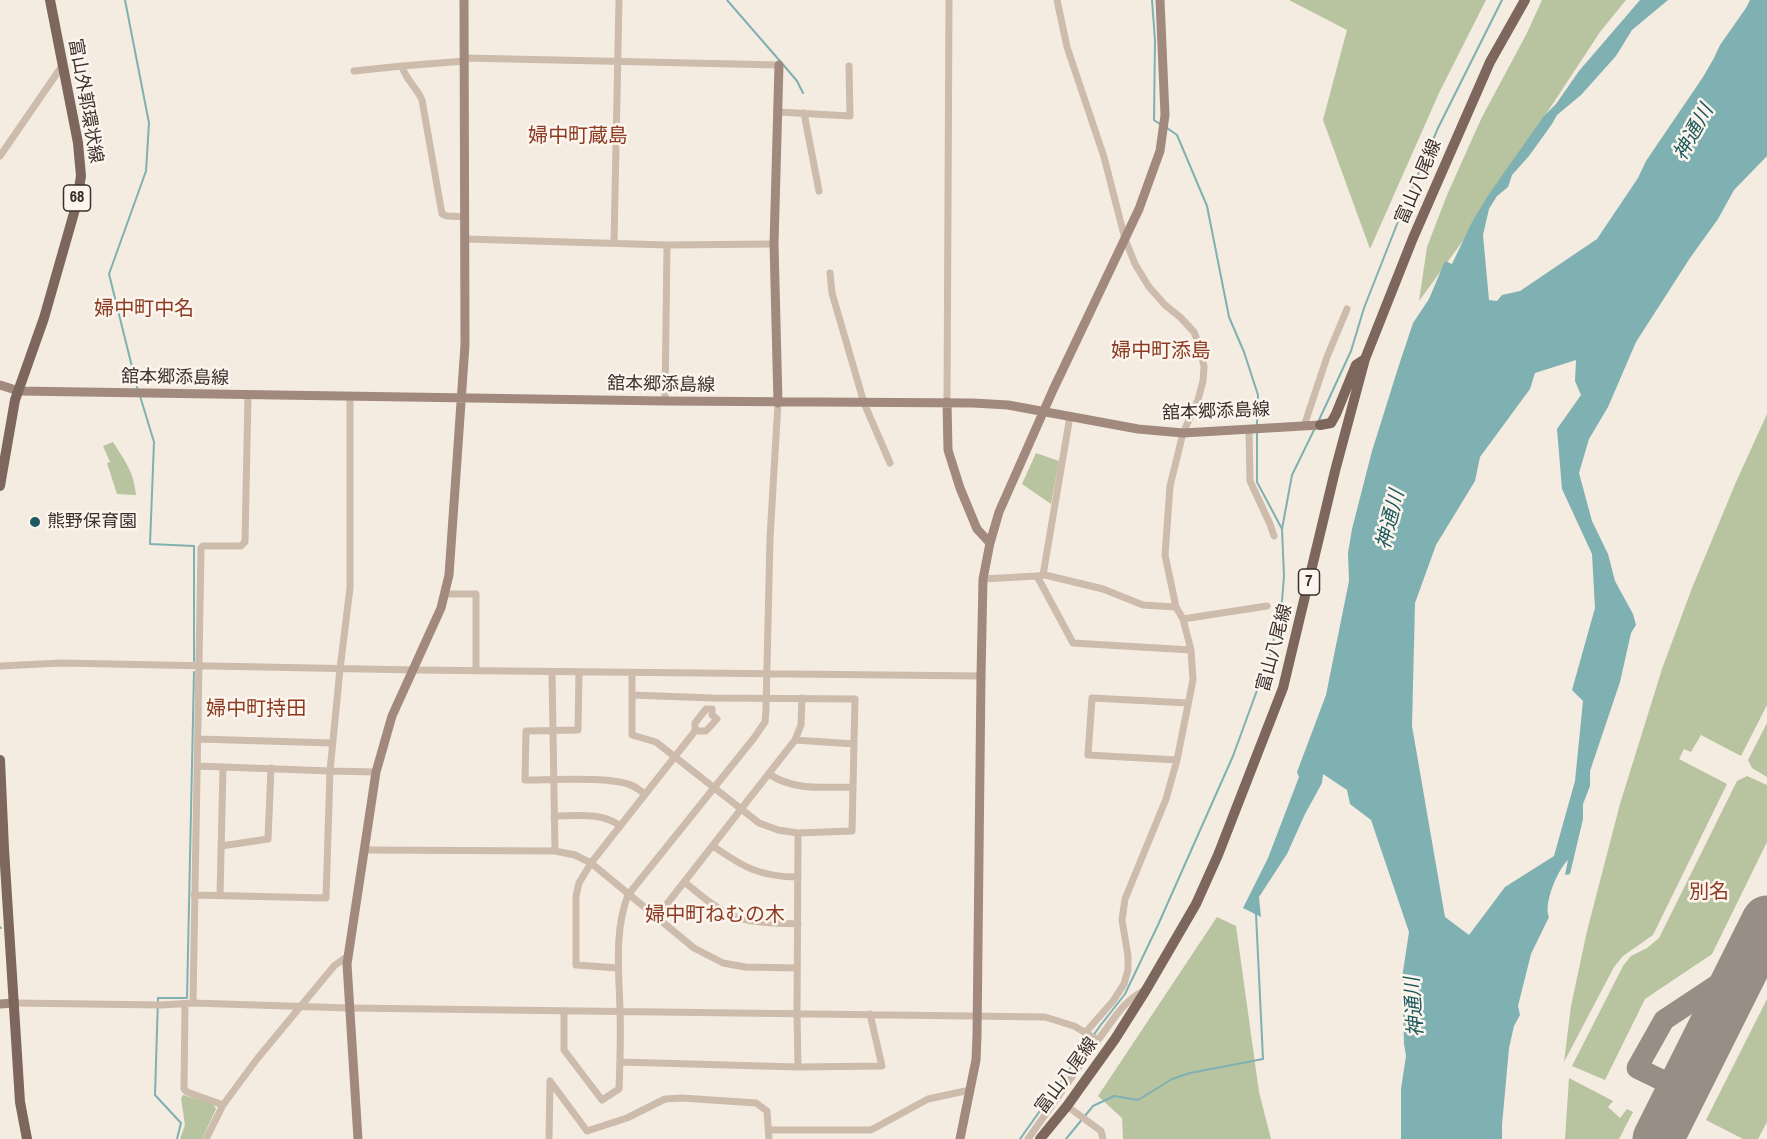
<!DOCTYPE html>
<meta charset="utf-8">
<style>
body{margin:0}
canvas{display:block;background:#f4ebe1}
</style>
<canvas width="1767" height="1139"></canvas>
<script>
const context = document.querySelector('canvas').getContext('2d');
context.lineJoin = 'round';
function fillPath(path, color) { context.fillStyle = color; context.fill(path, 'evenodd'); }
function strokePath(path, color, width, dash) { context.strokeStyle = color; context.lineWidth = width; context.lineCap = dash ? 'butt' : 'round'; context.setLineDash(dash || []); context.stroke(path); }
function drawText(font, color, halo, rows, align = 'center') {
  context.font = font + ' "Archivo Narrow","Noto Sans JP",sans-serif'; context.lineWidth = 5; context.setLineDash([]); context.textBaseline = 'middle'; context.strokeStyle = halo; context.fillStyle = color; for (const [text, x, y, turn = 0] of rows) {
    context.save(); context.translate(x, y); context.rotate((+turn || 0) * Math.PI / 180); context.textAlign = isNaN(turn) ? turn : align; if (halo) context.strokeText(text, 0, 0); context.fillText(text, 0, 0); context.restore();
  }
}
fillPath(new Path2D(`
 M1289,0H1486L1439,93L1370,249L1323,120L1347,30Z
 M1542,0H1626L1600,32L1462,242L1419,301L1427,247L1447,195L1482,117L1526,35Z
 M1767,414V705L1741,756L1701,735L1691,752L1684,749L1679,759L1727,784L1653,935L1623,956L1614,967L1564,1062L1571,1006L1587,931L1620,804L1662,669L1692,588L1736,482Z
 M113,442C125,461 134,472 136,495L117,494L107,463L110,462L103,446Z
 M1036,453L1059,461L1051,504L1022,484Z
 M1767,723V777L1752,768L1748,760Z
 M1747,776L1767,785V842L1712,954L1645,999L1605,1080L1572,1066L1623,966L1631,956L1647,948L1659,938L1737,781Z
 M1217,917L1236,926L1259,1092L1271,1139H1123L1122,1118L1098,1096Z
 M1767,999V1122L1758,1139H1743L1706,1120Z
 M1569,1078L1613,1101L1608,1107L1620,1118L1627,1109L1633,1112L1619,1139H1565Z
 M183,1095L213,1104L216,1109L202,1139H180L185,1125L181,1098Z`), '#b8c4a0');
fillPath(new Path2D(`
 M1640,0H1668L1632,30L1616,56L1581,95L1557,115L1552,124L1529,156L1512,175L1508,187L1497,196L1489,209L1483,235L1489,300L1497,301L1502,295L1520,291L1597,239L1638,178L1646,161L1703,77L1714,58L1720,45L1746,8L1750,0H1767V156L1734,190L1718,219L1690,258L1636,342L1608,407L1589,439L1579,473L1592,521L1608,554L1615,581L1633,614L1636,625L1631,633L1620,682L1590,771V786L1583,804V819L1570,874L1565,875L1568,860C1558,869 1543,904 1549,917L1531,954L1518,1006L1520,1015L1514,1026L1509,1048L1502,1125V1139H1401V1089L1406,1056L1404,1044L1402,978L1409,932L1371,820L1350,804L1347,790L1323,774L1322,783L1305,814L1287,854L1259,897L1261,917L1243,908L1268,858L1299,777L1297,772L1326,695L1349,581L1348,553L1352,529L1372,451L1399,365L1413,323L1429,299L1445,261L1452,264L1472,222L1489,194L1544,116L1556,104L1579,71ZM1576,360L1575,381L1581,395L1557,429L1562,489L1592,554L1595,608L1572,690L1583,701L1575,781L1554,856L1505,887L1469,935L1445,917L1412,726L1415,603L1436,545L1475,481L1480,457L1530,389L1535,373Z`), '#7fb0b2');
strokePath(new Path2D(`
 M125,0L149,123L146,171L109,274L138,391
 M727,0L786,68L797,81L803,93
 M1152,0L1155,40L1154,120L1160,124
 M1167,128L1177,135L1207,206L1229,317L1244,352L1258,395L1257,424
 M140,396L154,442L150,544L194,546V661
 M1319,420L1351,351L1364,308L1399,219L1438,128L1502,0
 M1257,430V482L1282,529
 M0,927L1,928
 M177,1139L181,1123L155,1095L158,998H187L194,672
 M1020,1139L1100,1026L1125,994L1158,925L1233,756L1271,652L1282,601L1284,576L1282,529L1292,475L1315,428
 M1066,1139L1093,1106L1114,1096L1138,1100L1172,1079L1190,1073L1263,1059L1256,914`), '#7fb0b2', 2);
strokePath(new Path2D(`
 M1682,1090L1637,1068L1664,1020L1744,967`), '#988e86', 21);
strokePath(new Path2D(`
 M1658,1139L1767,921`), '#988e86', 51);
strokePath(new Path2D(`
 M1057,0L1067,47L1104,157L1125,239L1135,264L1149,287L1165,305L1180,317L1194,332L1201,350L1204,367L1203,381L1198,400L1183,433L1170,486L1165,555L1176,607L1183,619L1191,650L1193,680L1177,760L1166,799L1125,899L1122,920L1128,956V970L1124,984L1113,1001L1085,1033
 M465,58L779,65
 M465,61L402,66C405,79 417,88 422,100L442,214L447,216L465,217
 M354,71L402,66
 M778,112L850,116L849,66
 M804,113L819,191
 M0,156L62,66
 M466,239L667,245L774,244
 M614,243L619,0
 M830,273L832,293L864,403L890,463
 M350,396V588L340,669L330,771L376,772
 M665,401L667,245
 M947,402L949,0
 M1304,426L1327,357L1347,309
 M1249,429L1250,481L1270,524L1274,536
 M1043,575L1070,416
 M983,579L1037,576
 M444,594H476V671
 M1176,607L1143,605L1103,589L1045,575L1037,576L1073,643L1191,650
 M1183,619L1267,606
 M0,666L61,663L414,670L981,676
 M552,672L555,851
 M579,672L578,730L526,731L525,780C550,780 613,776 633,786C637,788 641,791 645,794
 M632,673V735L656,742L759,823L778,830L798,833L852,831L855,699L712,698L632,695
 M198,739L333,743
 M795,740L854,744
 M1177,760L1088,755L1092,698L1188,703
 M769,774C794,791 824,787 853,787
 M554,816C575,816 603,812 620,826
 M221,846L268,839L271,768
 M713,846C743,867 760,877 798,877
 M365,850L555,851L575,855L591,863L694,948L723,963L745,967L797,968
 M684,882C699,893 714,908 731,915C752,924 776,923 798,924
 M194,895L326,898L330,771L197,766
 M220,896L223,767
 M656,918L795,740L801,725L802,698
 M618,968L576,965V896L579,883L591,863L695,731V723L706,709H712V715L717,719L706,731H695
 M14,1003L162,1005L193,1003L349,1008L1045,1017L1074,1026L1098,1040C1112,1022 1125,998 1146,990
 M193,1003L201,548L203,546H241L245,542L248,395
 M185,1004L184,1089L187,1092L223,1105
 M564,1011V1050L602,1100L619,1089C620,1063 621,1036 620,1010C619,972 614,931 628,895L754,738L765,722L766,709L770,538L778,403
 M620,1062L798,1067L882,1066L870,1014
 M798,1067L797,1015L798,833
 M550,1081L587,1131L627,1118L665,1099L682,1098L756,1103L767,1111L769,1139
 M1067,1106L1101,1131L1103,1139
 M769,1130H871L928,1099L970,1090
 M206,1139L223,1105L257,1059L334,966L349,955
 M549,1139L550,1081
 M1028,1139L1098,1040`), '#cdbbac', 7);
strokePath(new Path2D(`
 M0,385L19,391L665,401L973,403L1008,405L1138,429L1183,433L1320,425
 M947,402L948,450L960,488L977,529L990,543L983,579L981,676L977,1036L976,1060L960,1139
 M778,403L774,244L779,65
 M990,543L999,512L1053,390L1139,209L1160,151L1165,115L1160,0
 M0,1004L14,1003
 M358,1139L347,964L376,772L392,716L441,608L449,575L465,345L464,0`), '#a18a7d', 9);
strokePath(new Path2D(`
 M1320,425L1331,423L1336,414L1356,365L1365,359
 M0,486L15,400L44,318L76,206L81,176L78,143L50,0
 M0,760L4,849L20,1102L27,1139
 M1040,1139L1067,1106L1115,1039L1146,990L1196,904L1218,855L1283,688L1335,471L1365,359L1413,238L1490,62L1525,0`), '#7d675c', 10);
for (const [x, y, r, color] of [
 [35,522,6,"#1f5a5e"]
]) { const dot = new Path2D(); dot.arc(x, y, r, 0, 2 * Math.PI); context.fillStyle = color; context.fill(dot); strokePath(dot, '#fbf5ee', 2); }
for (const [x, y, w] of [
 [77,198,27],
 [1309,582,21]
]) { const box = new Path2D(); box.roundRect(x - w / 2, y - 13, w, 26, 4.5); context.fillStyle = '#fbf5ee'; context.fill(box); strokePath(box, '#3b302b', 1.5); }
drawText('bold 16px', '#3b302b', null, [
 ["68",77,198],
 ["7",1309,582]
]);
drawText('18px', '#3b302b', '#fbf5ee', [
 ["富山外郭環状線",85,101,80],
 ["富山八尾線",1419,182,-67],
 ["舘本郷添島線",175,378,1],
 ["舘本郷添島線",661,385,1],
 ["舘本郷添島線",1216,412,-2],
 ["富山八尾線",1275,648,-75],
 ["富山八尾線",1067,1076,-53]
]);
drawText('18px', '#3b302b', '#fbf5ee', [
 ["熊野保育園",47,522]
], 'left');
drawText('italic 20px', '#1f5a5e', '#fbf5ee', [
 ["神通川",1694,133,-61],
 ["神通川",1391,520,-76],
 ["神通川",1415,1007,-94]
]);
drawText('20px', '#8c3b22', '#fbf5ee', [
 ["婦中町蔵島",578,137],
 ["婦中町中名",144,310],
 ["婦中町添島",1161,352],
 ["婦中町持田",256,710],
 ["別名",1709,893],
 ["婦中町ねむの木",715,916]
]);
</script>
